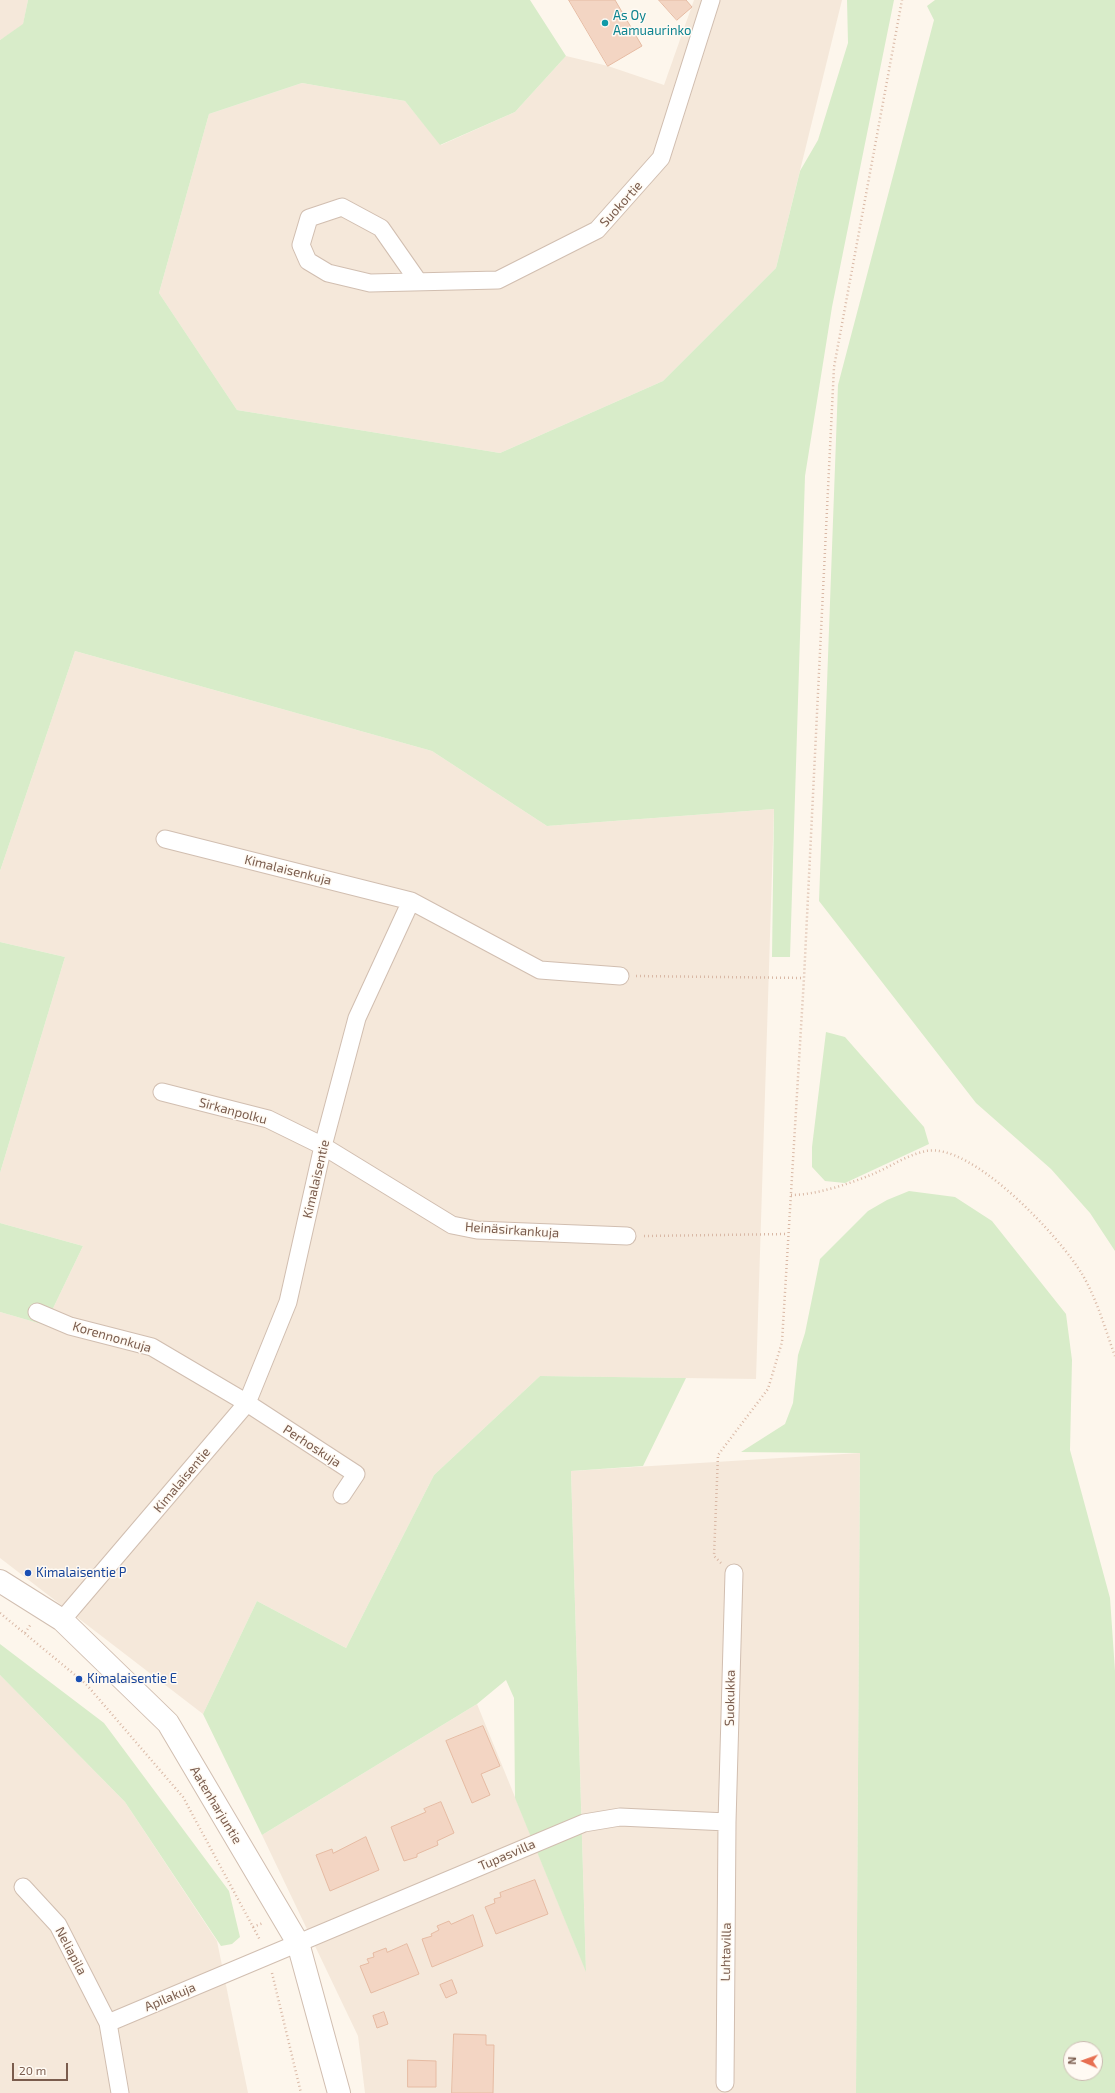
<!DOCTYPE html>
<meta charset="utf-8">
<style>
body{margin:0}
#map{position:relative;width:1115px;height:2093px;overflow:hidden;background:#fdf6ec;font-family:"Exo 2",sans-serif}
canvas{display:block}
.north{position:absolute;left:1063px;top:2041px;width:40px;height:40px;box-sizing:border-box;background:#fffaf3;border:1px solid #cabbb1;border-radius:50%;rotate:272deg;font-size:11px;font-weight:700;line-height:16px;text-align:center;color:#7a5c4d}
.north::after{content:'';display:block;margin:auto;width:14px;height:18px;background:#e76f51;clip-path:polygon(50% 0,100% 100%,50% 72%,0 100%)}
.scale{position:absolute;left:12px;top:2063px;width:56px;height:18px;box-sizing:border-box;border:2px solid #7a5c4d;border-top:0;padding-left:5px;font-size:12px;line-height:14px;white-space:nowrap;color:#7a5c4d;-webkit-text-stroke:3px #fffaf3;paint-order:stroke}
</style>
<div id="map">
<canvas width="1115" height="2093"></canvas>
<div class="north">N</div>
<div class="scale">20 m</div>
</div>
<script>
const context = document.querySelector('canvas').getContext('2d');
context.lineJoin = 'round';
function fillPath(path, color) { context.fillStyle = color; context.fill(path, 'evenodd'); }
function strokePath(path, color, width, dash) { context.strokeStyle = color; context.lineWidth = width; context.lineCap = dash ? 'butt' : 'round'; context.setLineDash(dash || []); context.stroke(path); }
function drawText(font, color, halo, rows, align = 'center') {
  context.font = font + ' "Exo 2",sans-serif'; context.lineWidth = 3; context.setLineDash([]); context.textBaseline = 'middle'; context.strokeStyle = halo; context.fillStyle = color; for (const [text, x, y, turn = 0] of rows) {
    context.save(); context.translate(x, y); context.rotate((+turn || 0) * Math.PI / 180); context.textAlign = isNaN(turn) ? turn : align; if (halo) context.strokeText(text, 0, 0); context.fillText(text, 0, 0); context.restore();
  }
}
fillPath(new Path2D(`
 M0,0H28L23,25L0,40Z
 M694,0H842L776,268L663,381L500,453L237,410L159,293L209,114L302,83L405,101L441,145L515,112L566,56L608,66L664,85Z
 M75,651L432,751L547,826L774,809L756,1379L540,1376L434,1475L346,1648L257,1601L203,1714L0,1558V1312L45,1325L83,1246L0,1223V1173L65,957L0,942V871Z
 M860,1453L856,2093H365L358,2036L262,1835L477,1704L586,1971L571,1471Z
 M0,1675L125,1802L217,1941L248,2093H0Z`), '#f5e8da');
fillPath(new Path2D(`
 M28,0H530L566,56L515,112L440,145L405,101L302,83L209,114L159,293L237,410L500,453L663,381L776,268L800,171L818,140L848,43L847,0H894L832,307L805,476L790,957H772L774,809L547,826L432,751L75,651L0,871V40L23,24Z
 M935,0H1115V1251L1090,1213L1051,1169L976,1103L819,901L838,385L934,20L927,6Z
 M0,942L65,957L0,1173Z
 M826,1032L845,1037L924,1127L929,1144L845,1183L825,1181L812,1167V1147Z
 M909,1191L955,1197L992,1221L1066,1314L1072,1360L1070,1450L1110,1598L1115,1671V2093H856L860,1453L741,1452L785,1424L793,1403L798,1355L805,1333L820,1259L868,1211L887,1200ZM1071,2049H1095V2073H1071Z
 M0,1223L83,1246L45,1325L0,1312Z
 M540,1376L686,1378L643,1466L571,1471L586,1972L515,1798L514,1698L506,1680L477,1704L262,1835L203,1714L257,1601L346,1648L434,1475Z
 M0,1644L104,1723L229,1891L240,1937L232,1944L221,1946L125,1802L0,1675Z`), '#d8ecc9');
const building = new Path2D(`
 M569,0H615L642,46L608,66Z
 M659,0H686L692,7L677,20Z
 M483,1726L500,1766L481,1774L490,1795L472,1803L446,1741Z
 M441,1802L454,1833L437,1841L438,1845L417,1854V1857L404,1861L391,1827L426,1812L424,1809Z
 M366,1837L379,1870L330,1891L316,1855L332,1849L333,1853Z
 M535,1880L548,1914L496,1934L485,1907L495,1903L494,1899L501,1897L500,1893Z
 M473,1915L483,1946L432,1967L422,1939L432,1936L431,1934L439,1930L437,1926L449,1921L451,1924Z
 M407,1944L419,1974L371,1993L360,1966L369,1963L367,1959L374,1957L373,1953L386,1948L387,1952Z
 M452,1980L457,1993L446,1998L440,1985Z
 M384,2012L388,2024L377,2028L373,2016Z
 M454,2034L486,2035V2045H494L493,2093H452Z
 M408,2060L436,2061V2087H408Z`);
fillPath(building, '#f3d5c3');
strokePath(building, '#e6bba3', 1);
const minor = new Path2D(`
 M418,281L381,228L342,207L309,218L301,245L308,261L328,273L370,283L498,280L597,230L661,158L711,0
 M165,839L411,901
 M162,1092L268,1119L323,1146L452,1225L477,1230L627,1236
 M37,1312L70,1326L152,1347L247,1403L356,1474L342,1495
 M62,1620L247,1403L288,1302L323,1146L357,1018L411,901L540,970L620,976
 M23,1887L58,1925L108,2023L120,2093
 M108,2023L584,1823L620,1817L727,1822
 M725,2083L727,1822L734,1573`);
const tertiary = new Path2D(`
 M0,1581L62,1620L168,1723L298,1943L339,2093`);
strokePath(minor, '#d1beb0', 19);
strokePath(tertiary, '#d1beb0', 24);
strokePath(new Path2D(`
 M636,976L804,978
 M791,1195C816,1195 849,1184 873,1174C890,1167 907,1155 926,1151C972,1142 1060,1237 1082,1274C1097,1299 1105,1329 1115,1356
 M644,1236L788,1234
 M721,1563L714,1556L718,1455L768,1389L782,1342L804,978L834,367L902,0
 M0,1613L86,1684L183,1797L260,1940
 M25,1633L31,1624
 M253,1927L263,1923
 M272,1973L301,2093`), '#d9b8a5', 2.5, [1, 3]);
strokePath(minor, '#fff', 17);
strokePath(tertiary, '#fff', 22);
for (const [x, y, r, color] of [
 [605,23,4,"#0f9aa8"],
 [28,1573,4,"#1a4fb4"],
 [79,1679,4,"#1a4fb4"]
]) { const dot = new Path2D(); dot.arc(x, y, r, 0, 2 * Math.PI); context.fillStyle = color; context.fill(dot); strokePath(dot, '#fffaf3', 1.5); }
drawText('13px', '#0d838f', '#fffaf3', [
 ["As Oy",613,16],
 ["Aamuaurinko",613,31]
], 'left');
drawText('13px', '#7a5c4d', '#fffaf3', [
 ["Suokortie",621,204,-48],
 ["Kimalaisenkuja",288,870,14],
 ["Sirkanpolku",233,1111,15],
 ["Kimalaisentie",316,1179,-77],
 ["Heinäsirkankuja",512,1230,4],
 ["Korennonkuja",112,1337,16],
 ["Perhoskuja",312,1446,33],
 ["Kimalaisentie",182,1480,-50],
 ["Suokukka",730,1698,-89],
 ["Aatenharjuntie",216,1805,59],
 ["Tupasvilla",507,1855,-23],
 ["Neliapila",71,1951,62],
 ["Luhtavilla",726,1952,-89],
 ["Apilakuja",170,1997,-23]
]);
drawText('13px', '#164399', '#fffaf3', [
 ["Kimalaisentie P",36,1573],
 ["Kimalaisentie E",87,1679]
], 'left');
</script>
